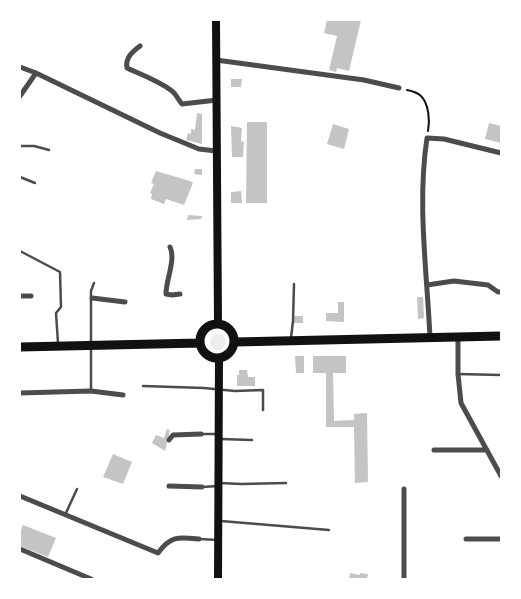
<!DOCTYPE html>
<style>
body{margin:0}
#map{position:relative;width:521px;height:599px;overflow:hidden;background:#fff;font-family:Figtree,sans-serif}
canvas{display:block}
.frame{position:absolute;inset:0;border:21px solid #fff;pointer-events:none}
</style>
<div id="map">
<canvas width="521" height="599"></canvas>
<div class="frame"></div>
</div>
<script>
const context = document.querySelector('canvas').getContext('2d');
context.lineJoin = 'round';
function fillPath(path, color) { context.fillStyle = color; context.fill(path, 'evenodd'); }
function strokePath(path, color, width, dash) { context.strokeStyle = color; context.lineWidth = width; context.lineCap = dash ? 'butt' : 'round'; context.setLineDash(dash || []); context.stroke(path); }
fillPath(new Path2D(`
 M210 342a8 8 0 1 1 16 0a8 8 0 1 1-16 0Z`), '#eee');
fillPath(new Path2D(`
 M327,20H361L349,71L337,68L336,72L329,70L337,36L324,33Z
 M231,79H242L241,87H231Z
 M197,113L202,114V144L186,140L188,133L191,134V129L195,130Z
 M247,122H267V203H246Z
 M489,123L501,126V143L485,139Z
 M333,124L349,129L344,149L327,144Z
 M231,126L242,128L241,142L244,141L243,157H232Z
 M195,169H202V175L194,174Z
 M156,171L190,181L193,183L184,205L166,199L164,204L151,199L152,194L150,193L154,184L151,183Z
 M241,191L242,203H231V192Z
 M188,215L202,216L201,219L187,220Z
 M417,297H423L424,318L418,319Z
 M338,302H344V322L326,321V313H338Z
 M294,316H303V323H294Z
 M295,356H304V373H296Z
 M313,356H346V373H333L334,421L354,420V414L367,413L368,482L355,483L354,427H326V373H313Z
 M239,370H247L248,377H255V386H237V375H239Z
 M167,429L170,430L165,451L152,443L156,435L164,438Z
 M113,454L132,462L123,484L103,477Z
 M23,525L56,538L48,557L20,546V533Z
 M350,573L360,575V573L368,574L367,579H349Z`), '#c4c4c4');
strokePath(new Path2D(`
 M407,90C412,91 417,92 421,96C429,104 430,121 428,131`), '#111', 2);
strokePath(new Path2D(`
 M20,146H34L49,150
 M20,177L35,183
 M20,251L60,272L61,307L56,313L58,343
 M291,338L293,321L294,284
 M91,342V291L94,283
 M91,348V390
 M458,374L501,375
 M143,386L204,388L235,391L263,390V410
 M202,434H217
 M221,439L252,440
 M220,483L241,484L286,483
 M202,487L218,486
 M65,515L77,489
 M221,521L329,530
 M199,539L218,540`), '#4c4c4c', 2.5);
strokePath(new Path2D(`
 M140,46C132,52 125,58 127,68C142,75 159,81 172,91C177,95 178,100 182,104L217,100
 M216,60L364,80L399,88
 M20,67L36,73L160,133L199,149L216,151
 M20,96L36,73
 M170,247C176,260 166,279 166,294L172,295L180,294
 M427,285L454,281L488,285L498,292H501
 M20,296H31
 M92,298L125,302
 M458,337V374L461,403L501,476
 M430,338C427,271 417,204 427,138L444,139L501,153
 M20,393L91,391L123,395
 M169,440L173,435L201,434
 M434,450H487
 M169,486L202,487
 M404,489V579
 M20,496L158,553C171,535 179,537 199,539
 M466,539H501
 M20,549L91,579`), '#4c4c4c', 5);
strokePath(new Path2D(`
 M216,20L218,324
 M218,579L219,358`), '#111', 8);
strokePath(new Path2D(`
 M200 341a17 17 0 1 1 34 0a17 17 0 1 1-34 0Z
 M235,342L501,336
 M20,347L200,343`), '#111', 9);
</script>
